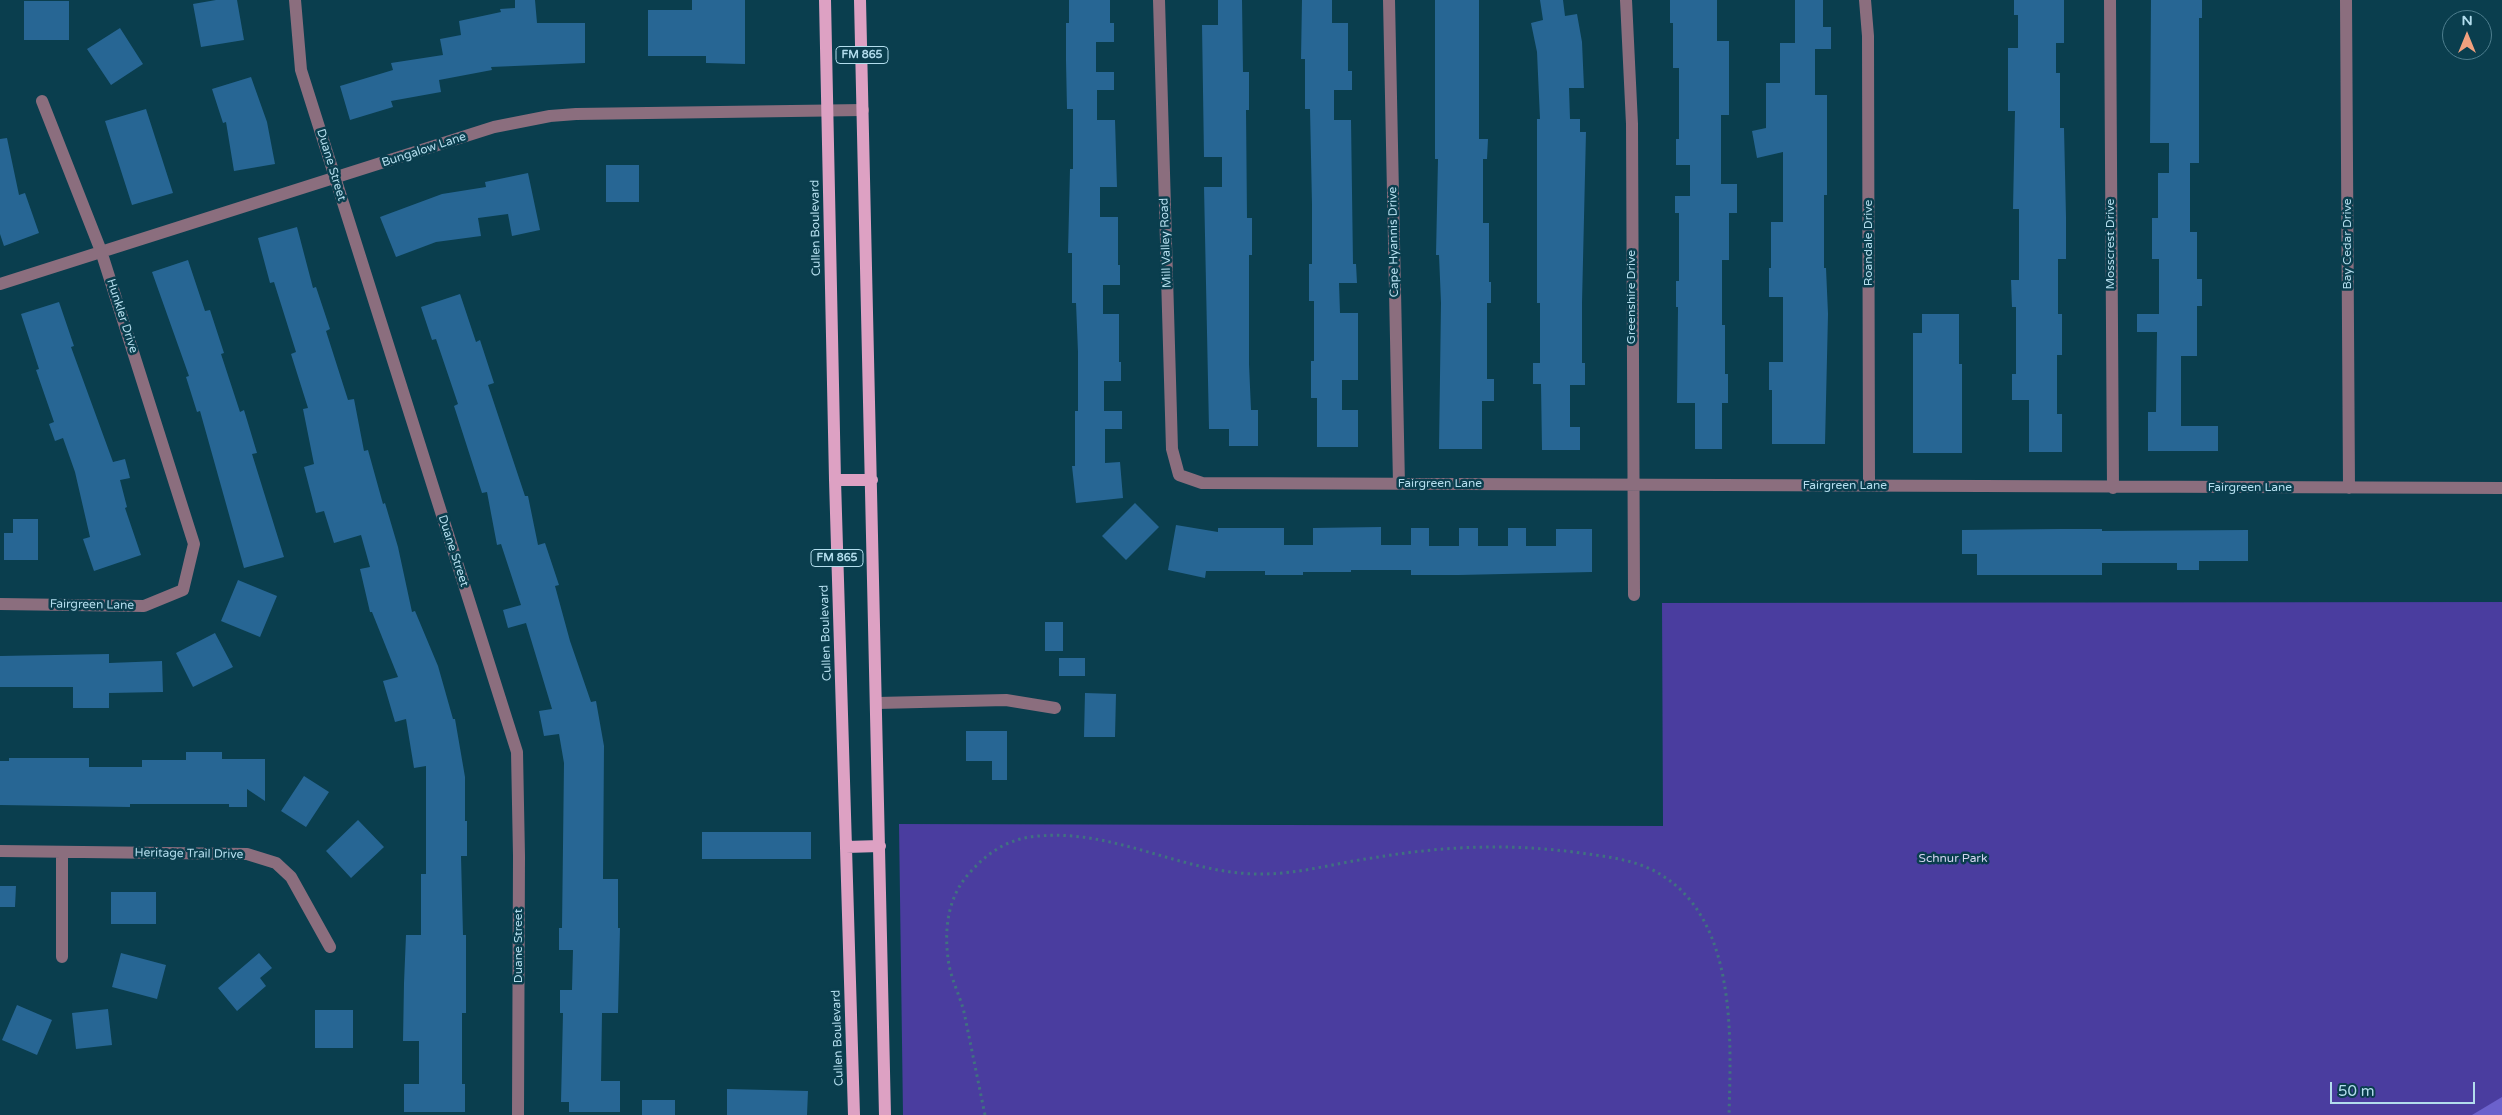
<!DOCTYPE html>
<style>
body{margin:0}
#map{position:relative;width:2502px;height:1115px;overflow:hidden;background:#0a3e4e;font-family:"Varela Round",sans-serif}
canvas{display:block}
.north{position:absolute;left:2442px;top:10px;width:50px;height:50px;box-sizing:border-box;background:#0a3e4e;border:1px solid #4e7e8e;border-radius:50%;rotate:0deg;font-size:14px;font-weight:700;line-height:20px;text-align:center;color:#b3dded}
.north::after{content:'';display:block;margin:auto;width:18px;height:22px;background:#f2a17e;clip-path:polygon(50% 0,100% 100%,50% 72%,0 100%)}
.scale{position:absolute;left:2330px;top:1082px;width:145px;height:22px;box-sizing:border-box;border:2px solid #b3dded;border-top:0;padding-left:6px;font-size:15px;line-height:18px;white-space:nowrap;color:#b3dded;-webkit-text-stroke:4px #0a3e4e;paint-order:stroke}
</style>
<div id="map">
<canvas width="2502" height="1115"></canvas>
<div class="north">N</div>
<div class="scale">50 m</div>
</div>
<script>
const context = document.querySelector('canvas').getContext('2d');
context.lineJoin = 'round';
function fillPath(path, color) { context.fillStyle = color; context.fill(path, 'evenodd'); }
function strokePath(path, color, width, dash) { context.strokeStyle = color; context.lineWidth = width; context.lineCap = dash ? 'butt' : 'round'; context.setLineDash(dash || []); context.stroke(path); }
function drawText(font, color, halo, rows, align = 'center') {
  context.font = font + ' "Varela Round",sans-serif'; context.lineWidth = 5; context.setLineDash([]); context.textBaseline = 'middle'; context.strokeStyle = halo; context.fillStyle = color; for (const [text, x, y, turn = 0] of rows) {
    context.save(); context.translate(x, y); context.rotate((+turn || 0) * Math.PI / 180); context.textAlign = isNaN(turn) ? turn : align; if (halo) context.strokeText(text, 0, 0); context.fillText(text, 0, 0); context.restore();
  }
}
fillPath(new Path2D(`
 M2502,602V1115H903L899,824L1663,826L1662,603Z`), '#4a3d9f');
fillPath(new Path2D(`
 M2502,1097V1115H2472Z`), '#6b61cc');
fillPath(new Path2D(`
 M216,0H237L244,40L201,47L193,4Z
 M515,0H535L537,23H585V63L491,67L492,70L439,80L441,92L391,101L393,107L350,120L340,86L393,70L391,63L443,55L440,39L461,35L459,21L501,12L500,9L515,8Z
 M692,0H745V64L706,63V56H648V10H692Z
 M1069,0H1110V23H1114V42H1096V72H1114V90H1097V120H1115L1117,187H1100V217H1118V265H1120V285H1103V314H1119V362H1121V381H1104V411H1122V429H1105V463L1120,462L1123,498L1076,503L1072,466H1075V411H1078V352L1076,303H1072V253H1068L1070,169H1073V109H1067L1066,61V23H1069Z
 M1218,0H1242L1243,72H1249V110H1246L1247,218H1252V255H1249V364L1251,410H1258V446H1229V429H1209L1204,187H1222V157H1204L1202,25H1218Z
 M1302,0H1332V23H1348V71H1352V90H1334V120H1351L1353,264H1356L1357,283H1339L1340,313H1358V380H1342V410H1358V447H1317V398H1311V361H1314V301H1309V264H1312V205L1310,109H1305V59H1301Z
 M1435,0H1479V139H1488L1487,159H1483V223H1489V282H1491V303H1487V379H1494V401H1482V449H1439L1441,303L1439,255H1436L1438,159H1435Z
 M1540,0H1563L1565,16L1577,14L1582,42L1584,88H1569L1570,119H1580V132H1586L1582,303V363H1585V385H1570V427H1580V450H1542L1541,384H1533V363H1540V303H1537V119H1540L1537,52L1531,23L1543,20Z
 M1670,0H1717V41H1729V115H1721V184H1737V213H1729V260H1722V325H1725V374H1728V403H1722V449H1695V403H1677L1678,307H1676V281H1679V213H1675V196H1690V165H1676V139H1679V68H1673V23H1670Z
 M1795,0H1823V27H1831V49H1815V95H1827V195H1824V268H1826L1828,314L1825,444H1772V390H1769V362H1783V297H1769V268H1771V222H1783V152L1757,158L1752,131L1766,128V83H1780V43H1795Z
 M2014,0H2064V43H2056V73H2060V128H2064L2066,217V259H2058V314H2062V355H2057V414H2062V452H2029V400H2012V374H2016V307H2012L2011,280H2019V209H2013L2015,111H2008V48H2018V15H2014Z
 M2151,0H2202V18H2199V163H2190V232H2197V279H2202V306H2197V356H2181V426H2218V451H2148V412H2156L2157,332H2137V314H2159V259H2152V218H2158V173H2169V143H2150Z
 M24,1H69V40H24Z
 M120,28L143,64L111,85L87,49Z
 M251,77L267,122L275,164L234,171L226,122L223,123L212,89Z
 M146,109L173,193L132,205L105,121Z
 M7,138L19,195L25,193L39,233L4,246L0,234V139Z
 M606,165H639V202H606Z
 M528,173L540,230L512,236L508,214L478,218L481,236L436,242L396,257L380,217L442,194L486,187L485,182Z
 M297,227L313,288L316,287L330,329L326,331L348,400L354,399L364,451L368,450L383,504L385,503L398,547L412,612L415,611L438,666L453,719H455L465,777V821H467V856H461L463,935H466V1013H462V1084H465V1112H404V1084H419V1041H403L404,983L406,935H421V874H426V766L414,768L406,719L395,722L383,681L398,677L372,612H370L360,569L370,567L361,535L334,543L324,511L316,513L304,467L314,464L303,409L308,408L291,354L296,352L274,282L270,283L258,238Z
 M188,260L205,311L210,310L224,353L221,354L240,412L244,410L257,453L252,454L284,557L244,568L200,411L197,412L186,377L189,376L152,272Z
 M460,294L476,342L480,340L494,383L488,385L525,496H528L538,545L545,543L559,585L555,586L570,641L591,702L596,701L604,746L603,879H618V928H620L618,1013H602L601,1081H620V1112H569V1102H561L563,1013H560V990H572L573,950H559V928H562L564,763L559,734L544,736L539,711L552,709L526,623L508,628L503,610L521,605L501,544L497,545L487,492L482,493L454,406L458,404L436,339L432,340L421,307Z
 M59,302L74,346L71,347L113,462L125,459L130,478L120,480L127,507L125,508L141,555L94,571L83,539L90,537L75,472L63,438L55,441L49,424L54,422L36,370L39,369L21,314Z
 M1922,314H1959V364H1962V453H1913V333H1922Z
 M1135,503L1159,527L1126,560L1102,536Z
 M13,519H38V560H4V533H13Z
 M1176,525L1218,532V528H1284V545H1313V528L1381,527V545H1411V528H1429V546H1459V528H1478V546H1508V528H1526V546H1556V529H1592V572L1459,575H1411V570H1351V572H1303V575H1265V571H1206L1205,578L1168,570Z
 M2060,529H2102V531L2248,530V561H2199V570H2177V563H2102V575H1977V554H1962V530Z
 M238,580L277,596L260,637L221,621Z
 M1045,622H1063V651H1045Z
 M215,633L233,667L193,687L176,653Z
 M109,654V663L162,661L163,692L109,693V708H73V687H0V656Z
 M1059,658H1085V676H1059Z
 M1085,693L1116,694L1115,737H1084Z
 M966,731H1007V780H992V761H966Z
 M186,752H222V759H265V801L247,789V807H229V804H130V807L0,805V761H9V758H89V767H142V760H186Z
 M304,776L329,792L306,827L281,811Z
 M358,820L384,847L351,878L326,851Z
 M702,832H811V859H702Z
 M0,886H16L15,907H0Z
 M111,892H156V924H111Z
 M121,953L166,965L157,999L112,987Z
 M259,953L272,968L260,978L266,986L237,1011L218,988Z
 M17,1005L52,1020L37,1055L2,1040Z
 M108,1009L112,1045L76,1049L72,1013Z
 M315,1010H353V1048H315Z
 M727,1089L808,1091L807,1115H727Z
 M642,1100H675V1115H642Z`), '#276694');
strokePath(new Path2D(`
 M985,1115C978,1081 971,1046 964,1012C960,996 952,981 949,965C944,935 946,902 966,877C986,853 1008,838 1039,836C1116,829 1186,875 1262,874C1299,874 1336,863 1372,858C1444,846 1509,843 1581,853C1609,857 1639,860 1663,876C1737,923 1731,1039 1729,1115`), '#407181', 3, [2.5, 4]);
strokePath(new Path2D(`
 M295,0L301,70L517,752L519,856L518,1115
 M1159,0L1172,449L1179,475L1202,483L2502,488
 M1389,0L1399,484
 M1626,0L1632,124L1634,595
 M1865,0L1868,36L1869,486
 M2110,0L2113,488
 M2346,0L2349,488
 M0,284L494,127L550,116L576,114L863,110
 M0,604L144,606L183,590L194,544L101,251L42,101
 M877,703L1006,700L1055,708
 M0,851L247,854L276,863L291,877L330,947
 M62,852V957`), '#8b6e7e', 12);
strokePath(new Path2D(`
 M825,0L835,480L854,1115
 M860,0L885,1115
 M835,480H872
 M846,847L880,846`), '#dda1c3', 12);
for (const [x, y, w] of [
 [862,55,52],
 [837,558,52]
]) { const box = new Path2D(); box.roundRect(x - w / 2, y - 8.5, w, 17, 4); context.fillStyle = '#0a3e4e'; context.fill(box); strokePath(box, '#b3dded', 1); }
drawText('bold 11px', '#b3dded', null, [
 ["FM 865",862,55],
 ["FM 865",837,558]
]);
drawText('12px', '#b3dded', '#0a3e4e', [
 ["Bungalow Lane",424,150,-18],
 ["Duane Street",331,165,73],
 ["Cullen Boulevard",816,228,-91],
 ["Cape Hyannis Drive",1394,242,-91],
 ["Mill Valley Road",1166,243,-92],
 ["Roandale Drive",1869,243,-90],
 ["Mosscrest Drive",2111,244,-90],
 ["Bay Cedar Drive",2348,244,-90],
 ["Greenshire Drive",1632,297,-90],
 ["Hunkler Drive",122,316,72],
 ["Fairgreen Lane",1440,484],
 ["Fairgreen Lane",1845,486],
 ["Fairgreen Lane",2250,488],
 ["Duane Street",453,551,72],
 ["Fairgreen Lane",92,605,1],
 ["Cullen Boulevard",826,633,-92],
 ["Heritage Trail Drive",189,854,1],
 ["Duane Street",519,946,-90],
 ["Cullen Boulevard",838,1038,-92]
]);
drawText('12px', '#d4d5f0', '#0a3e4e', [
 ["Schnur Park",1953,859]
]);
</script>
